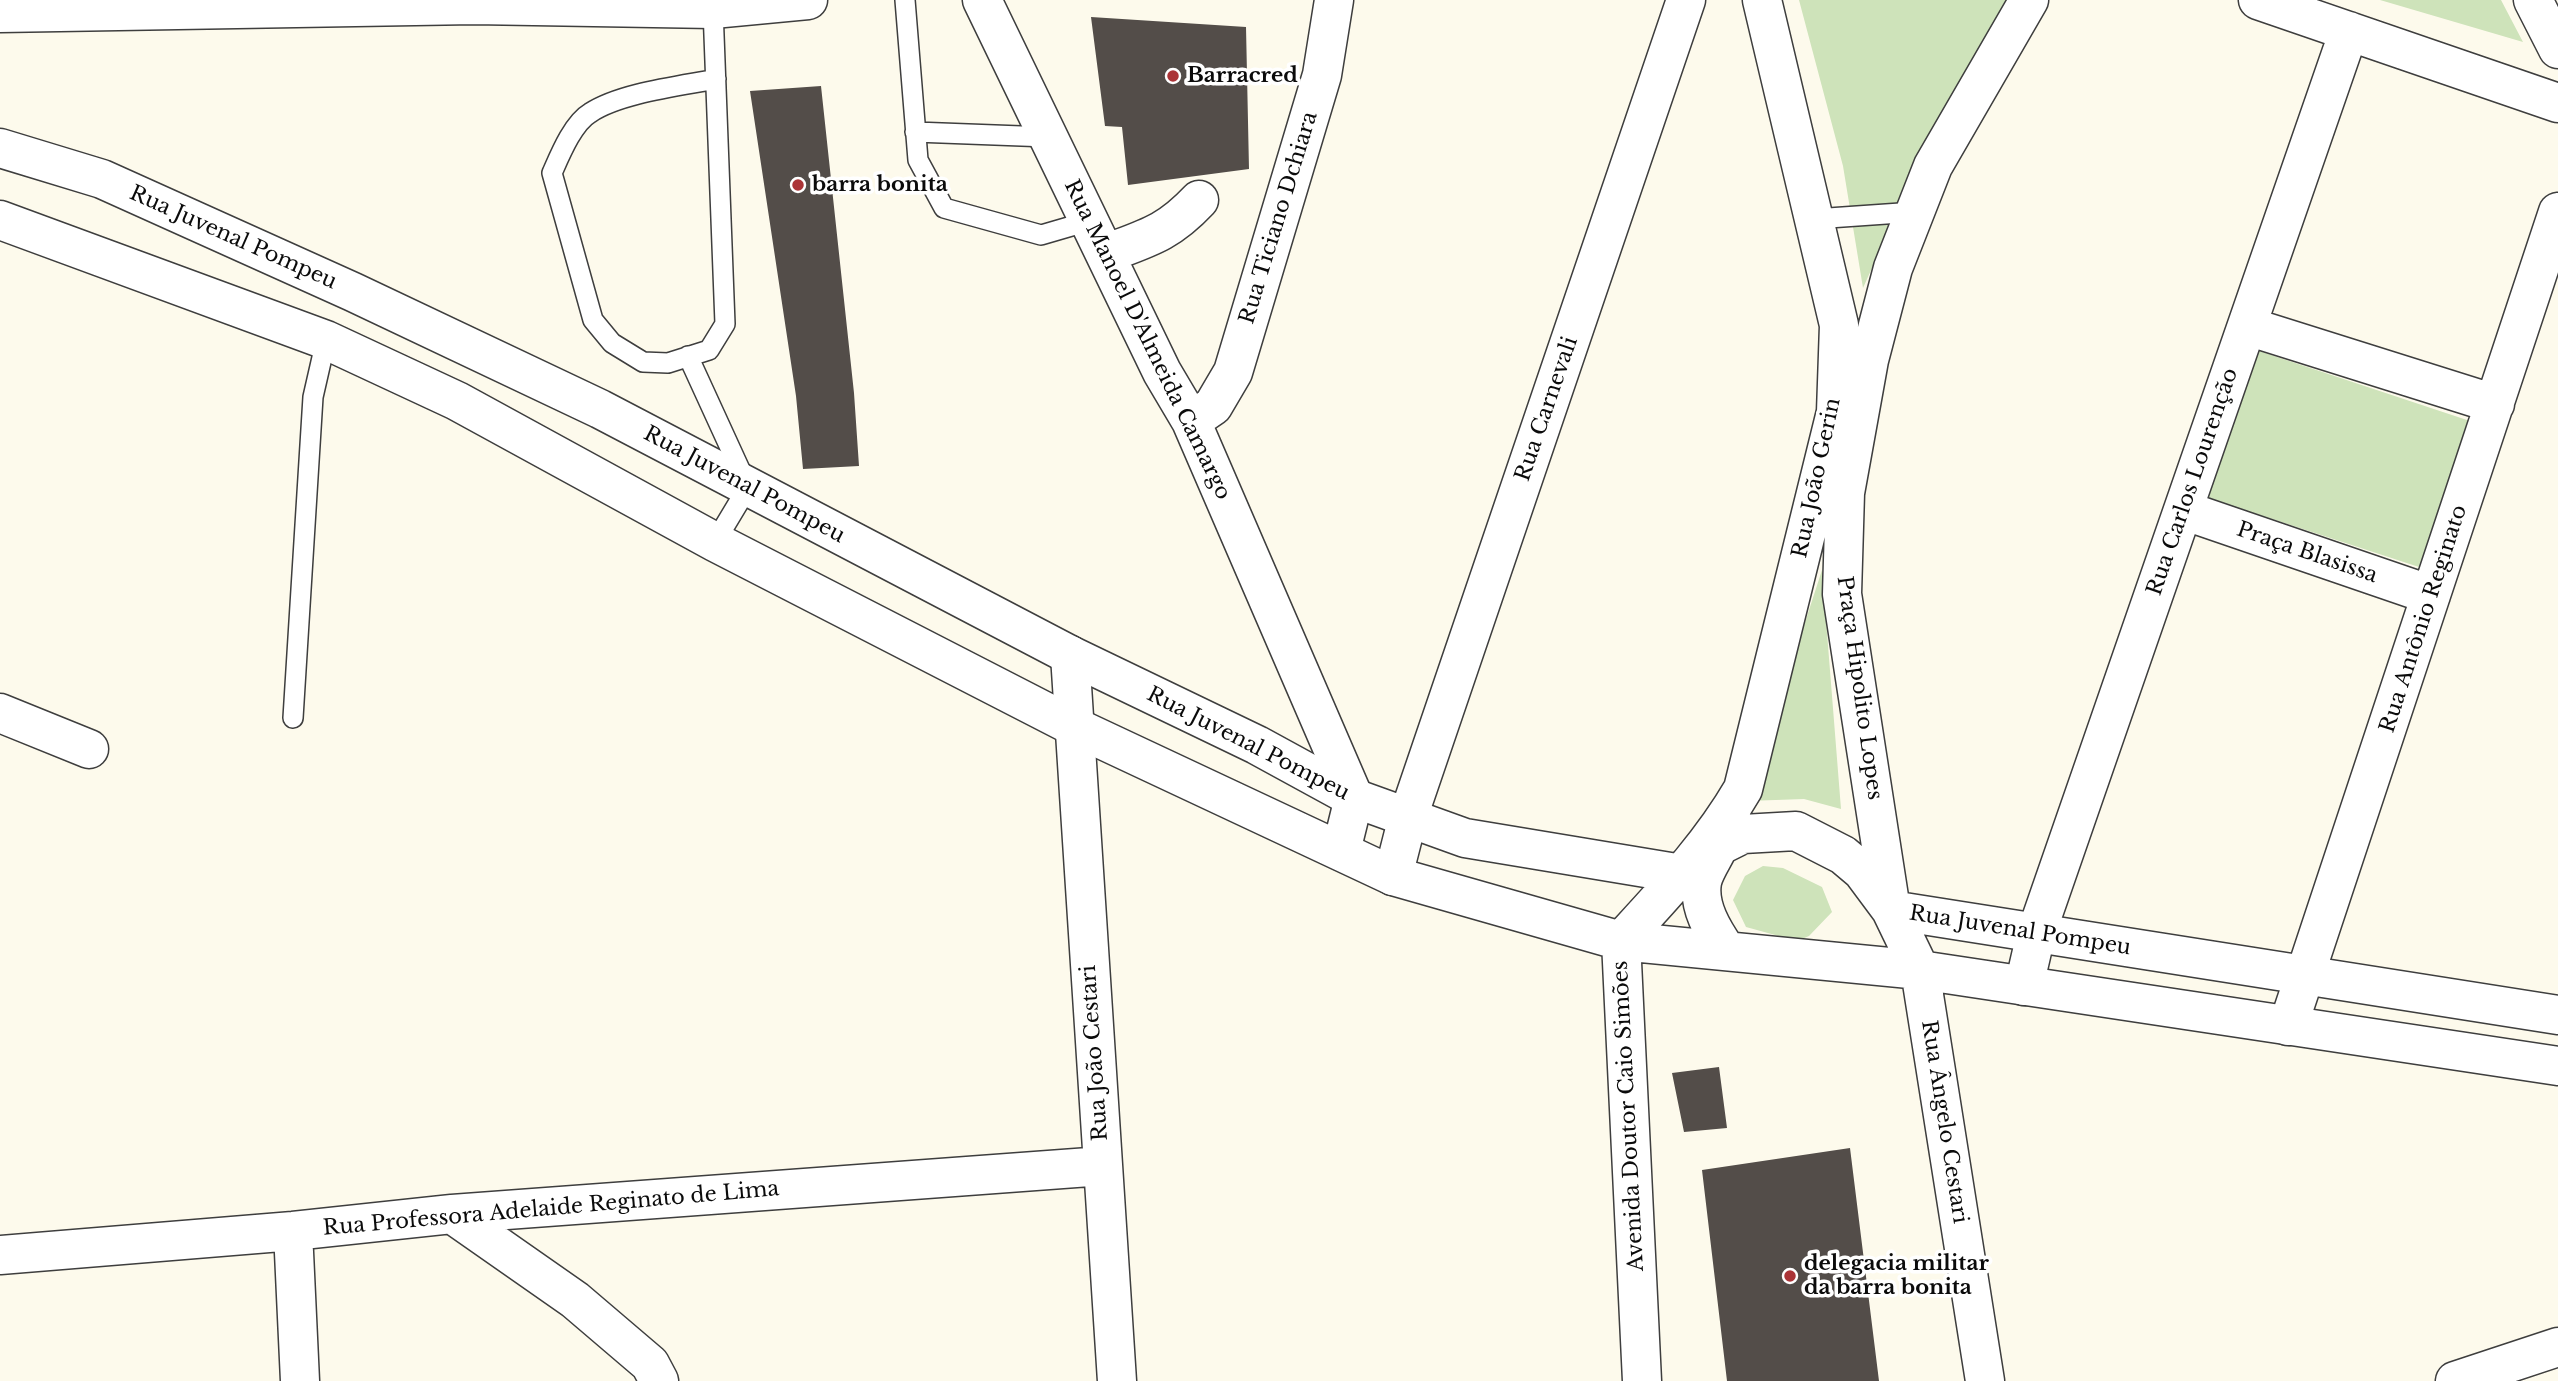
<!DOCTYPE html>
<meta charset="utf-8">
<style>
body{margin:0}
canvas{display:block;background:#fdfaec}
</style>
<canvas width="2558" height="1381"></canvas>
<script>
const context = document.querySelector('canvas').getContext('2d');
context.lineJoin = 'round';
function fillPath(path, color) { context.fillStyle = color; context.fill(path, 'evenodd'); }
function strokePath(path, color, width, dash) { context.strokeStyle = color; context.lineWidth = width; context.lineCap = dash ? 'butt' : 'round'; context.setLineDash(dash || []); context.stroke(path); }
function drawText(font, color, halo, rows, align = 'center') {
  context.font = font + ' "Libre Baskerville",serif'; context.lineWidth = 7; context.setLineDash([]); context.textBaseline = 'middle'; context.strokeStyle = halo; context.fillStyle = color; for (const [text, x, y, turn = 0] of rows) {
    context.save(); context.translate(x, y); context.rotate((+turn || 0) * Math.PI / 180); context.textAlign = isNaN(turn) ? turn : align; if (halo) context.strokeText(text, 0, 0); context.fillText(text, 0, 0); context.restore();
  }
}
fillPath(new Path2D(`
 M1799,0H2007L1923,154L1863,288L1843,166Z
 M2380,0H2501L2523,42Z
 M2256,350L2470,421L2422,568L2208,498Z
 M1822,570L1841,809L1804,799L1747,801Z
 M1763,866L1783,868L1822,887L1832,912L1809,936L1797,941L1746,927L1733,900L1745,876Z`), '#cee3ba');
fillPath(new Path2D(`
 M1091,17L1246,27L1249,169L1128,185L1122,127L1105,126Z
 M821,86L854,393L859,466L803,469L796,396L750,91Z
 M1719,1067L1727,1128L1684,1132L1672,1073Z
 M1850,1148L1879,1381H1727L1702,1170Z`), '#534d49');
const service = new Path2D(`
 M905,0L918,160L944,208L1041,235L1089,221
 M713,9L725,324L709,350L668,363L643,362L612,343L593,320L552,173C560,155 573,123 590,113C620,93 680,86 716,79
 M915,132L1048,137
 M1814,219L1915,212
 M688,356L748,487L715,542
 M293,718L313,397L326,340`);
const minor = new Path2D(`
 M982,0L1162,372L1191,421L1354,798L1341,851
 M2258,0L2558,103
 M2533,0L2558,49
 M0,13L474,5L713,9L808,0
 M1105,254C1147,238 1167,234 1199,200
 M2247,326L2495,404
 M1191,421L1213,406L1233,372L1322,75L1334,0
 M2183,510L2431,595
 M1070,655L1117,1381
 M0,713L89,749
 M1393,876L1408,817L1686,0
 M2024,986L2036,934L2349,31
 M2288,1026L2558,212
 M452,1214L575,1300L650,1364L659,1381
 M293,1231L300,1381
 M0,1255L293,1231L452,1214L1103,1166
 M2455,1381L2558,1347`);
const tertiary = new Path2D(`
 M0,148L102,179L353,292L600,409L1070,655L1257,745L1354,798L1465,838L1682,874L1719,846L1743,834L1796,831L1843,855L1862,871L1891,910L2558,1015
 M0,220L326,340L457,401L715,542L1073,726L1393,876L1621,941L1920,970L2558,1066
 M1719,846C1714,857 1704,871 1702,882C1698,907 1713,931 1726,950
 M1642,1381L1621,941C1665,893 1710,846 1743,789L1836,412L1839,325L1762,0
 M1985,1381L1920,970L1891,910L1842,594L1845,493L1869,360L1893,268L1933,166L2029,0`);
strokePath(service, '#3e3e3e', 22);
strokePath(minor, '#3e3e3e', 41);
strokePath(tertiary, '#3e3e3e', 41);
strokePath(service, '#fff', 19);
strokePath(minor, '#fff', 38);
strokePath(tertiary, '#fff', 38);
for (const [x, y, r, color] of [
 [1173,76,7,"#ab3437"],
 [798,185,7,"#ab3437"],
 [1790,1276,7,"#ab3437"]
]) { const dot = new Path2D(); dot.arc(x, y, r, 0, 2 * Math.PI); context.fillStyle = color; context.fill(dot); strokePath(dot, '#fff', 2.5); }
drawText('bold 21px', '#0b0b0b', '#fff', [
 ["Barracred",1187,76],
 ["barra bonita",812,185],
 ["delegacia militar",1804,1264],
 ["da barra bonita",1804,1288]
], 'left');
drawText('21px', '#0b0b0b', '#fff', [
 ["Rua Ticiano Dchiara",1279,218,-73],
 ["Rua Juvenal Pompeu",233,238,24],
 ["Rua Manoel D'Almeida Camargo",1147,340,64],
 ["Rua Carnevali",1547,409,-71],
 ["Rua João Gerin",1817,478,-78],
 ["Rua Carlos Lourenção",2193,482,-71],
 ["Rua Juvenal Pompeu",744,485,28],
 ["Praça Blasissa",2307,553,19],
 ["Rua Antônio Reginato",2424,619,-72],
 ["Praça Hipolito Lopes",1859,688,82],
 ["Rua Juvenal Pompeu",1248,744,27],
 ["Rua Juvenal Pompeu",2020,931,9],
 ["Rua João Cestari",1095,1053,-94],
 ["Avenida Doutor Caio Simões",1629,1116,-93],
 ["Rua Ângelo Cestari",1944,1122,81],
 ["Rua Professora Adelaide Reginato de Lima",551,1209,-5]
]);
</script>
